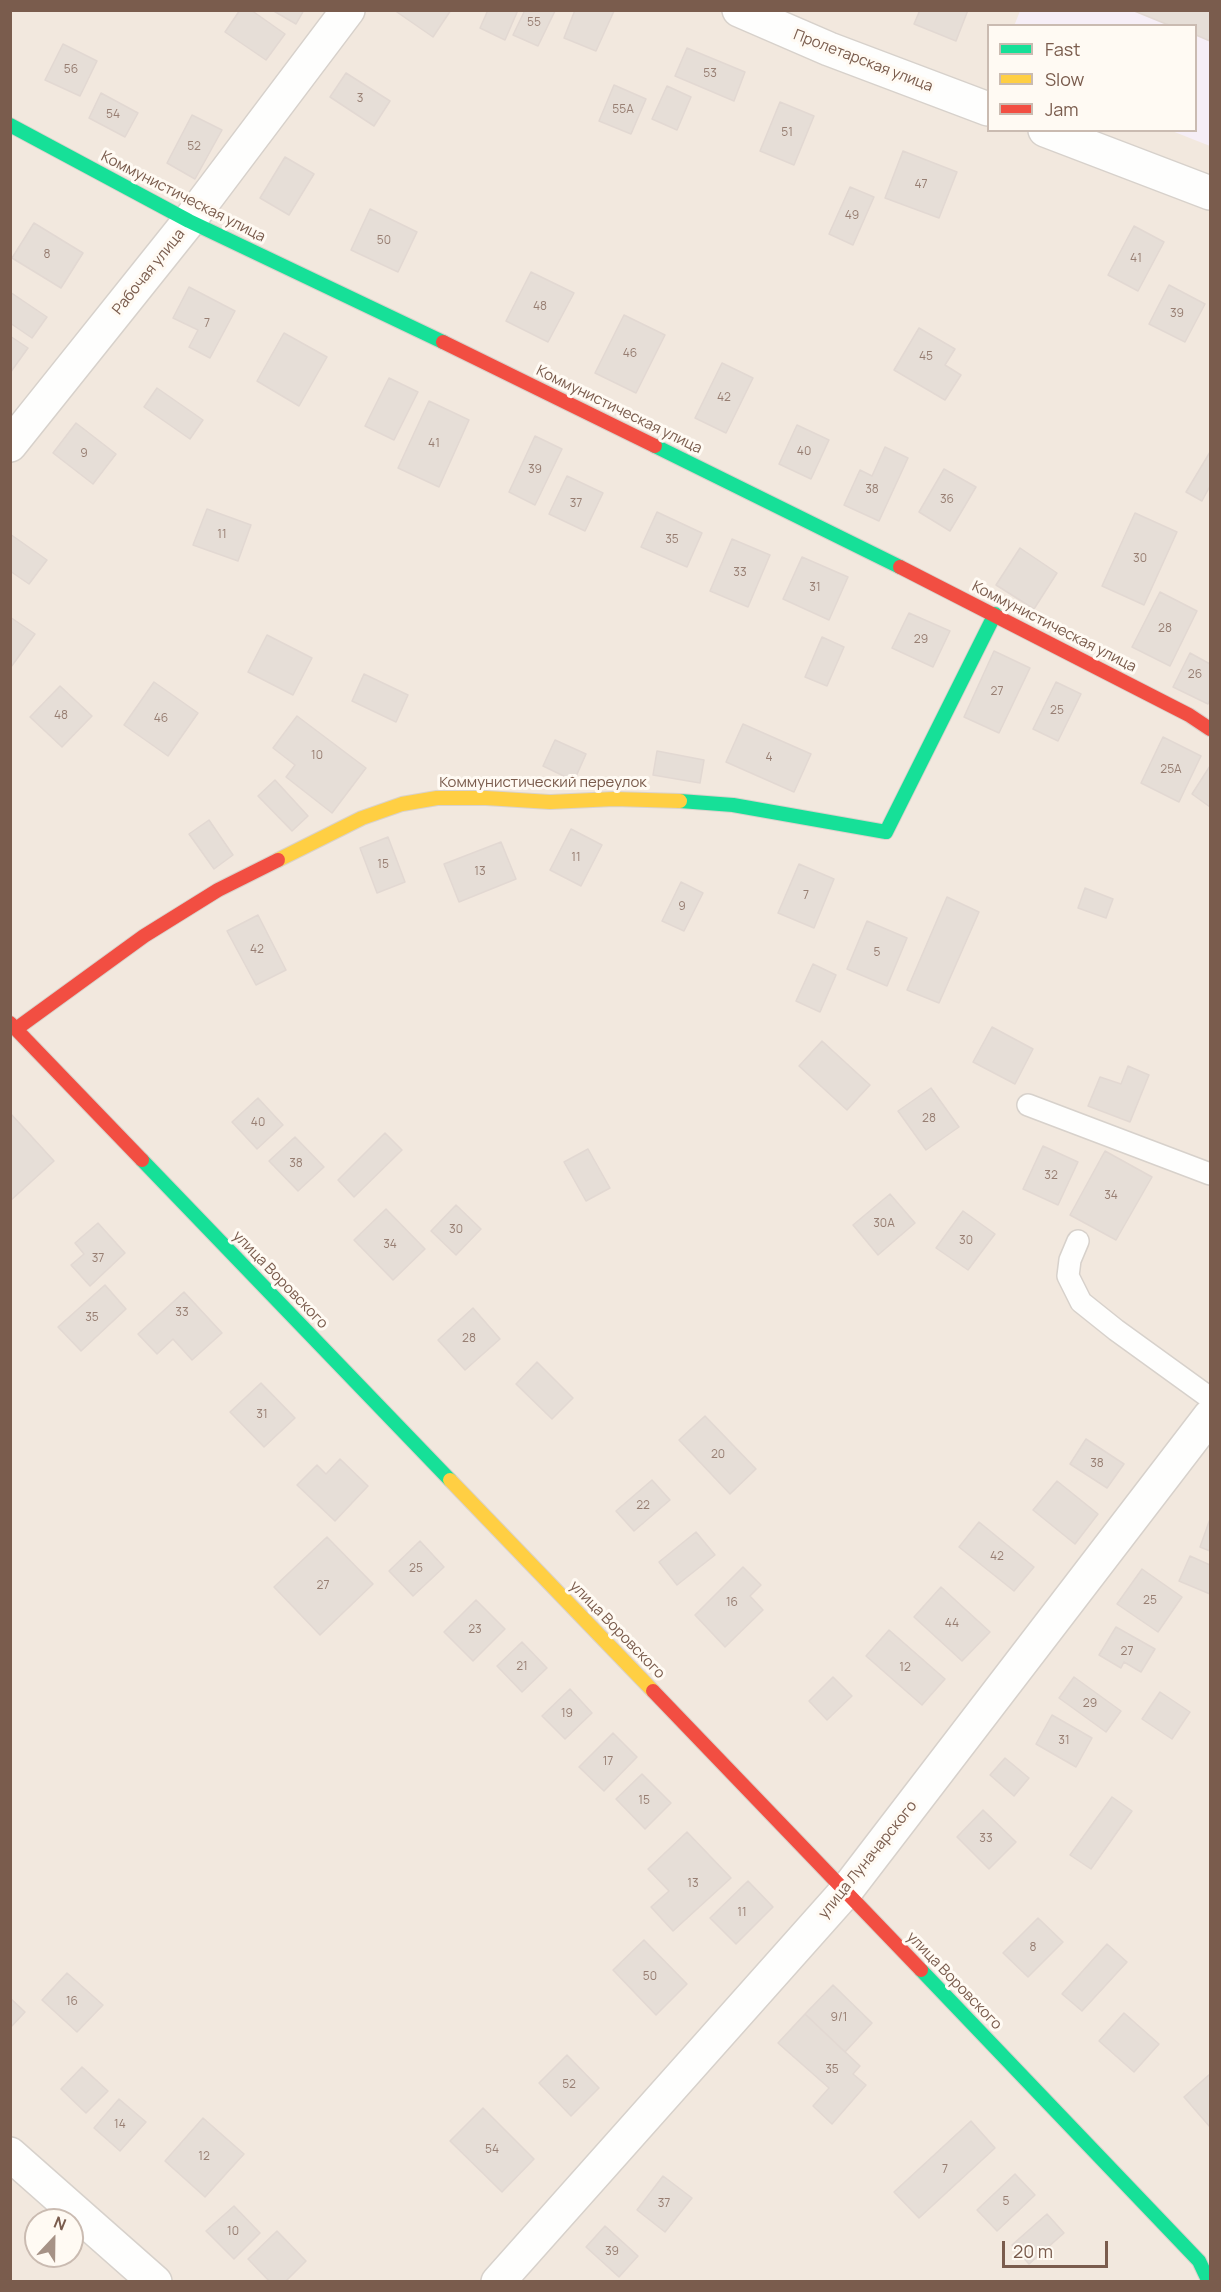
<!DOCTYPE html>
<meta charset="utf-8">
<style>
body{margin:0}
#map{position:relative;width:1221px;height:2292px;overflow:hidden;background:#f9f5f0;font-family:Manrope,sans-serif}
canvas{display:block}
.frame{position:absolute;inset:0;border:12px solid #7a5c4d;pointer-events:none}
.legend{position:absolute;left:987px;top:24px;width:210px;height:108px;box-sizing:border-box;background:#fffaf3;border:2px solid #cabbb1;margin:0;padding:8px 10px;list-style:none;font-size:18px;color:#7a5c4d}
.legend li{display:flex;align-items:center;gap:12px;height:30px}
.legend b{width:30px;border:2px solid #cabbb1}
.north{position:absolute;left:24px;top:2208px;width:60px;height:60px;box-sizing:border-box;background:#fffaf3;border:2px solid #cabbb1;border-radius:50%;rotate:22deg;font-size:16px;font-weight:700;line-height:24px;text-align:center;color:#7a5c4d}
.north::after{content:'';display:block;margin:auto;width:21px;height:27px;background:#a69286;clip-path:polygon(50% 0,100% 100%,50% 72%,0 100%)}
.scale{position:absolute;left:1002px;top:2241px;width:106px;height:27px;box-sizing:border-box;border:3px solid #7a5c4d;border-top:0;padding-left:8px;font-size:18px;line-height:21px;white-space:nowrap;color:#7a5c4d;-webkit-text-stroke:4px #fffaf3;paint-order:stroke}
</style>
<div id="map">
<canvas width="1221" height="2292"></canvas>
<div class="frame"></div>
<ul class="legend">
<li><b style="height:8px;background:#16e098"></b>Fast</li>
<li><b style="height:8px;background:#ffcf43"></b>Slow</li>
<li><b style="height:8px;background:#f24e42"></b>Jam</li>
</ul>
<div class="north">N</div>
<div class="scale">20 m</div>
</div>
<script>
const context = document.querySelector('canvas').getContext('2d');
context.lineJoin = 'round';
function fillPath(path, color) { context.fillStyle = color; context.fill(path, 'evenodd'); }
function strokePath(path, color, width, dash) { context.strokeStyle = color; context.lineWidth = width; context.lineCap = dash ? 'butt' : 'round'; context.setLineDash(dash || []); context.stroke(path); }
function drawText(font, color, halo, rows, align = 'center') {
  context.font = font + ' Manrope,sans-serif'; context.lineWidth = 6; context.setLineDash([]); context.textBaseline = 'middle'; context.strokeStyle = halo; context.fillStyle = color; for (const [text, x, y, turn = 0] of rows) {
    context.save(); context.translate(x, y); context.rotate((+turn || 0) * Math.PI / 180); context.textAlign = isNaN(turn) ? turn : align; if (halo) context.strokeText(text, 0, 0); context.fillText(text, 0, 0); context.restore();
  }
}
fillPath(new Path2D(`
 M11,11H1210V2281H11ZM988,26H1196V130H988ZM36,2220H72V2256H36Z`), '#f2e8de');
fillPath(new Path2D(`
 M1020,11H1210V146L1172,131L1196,130V26H1014Z`), '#f6eef6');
const building = new Path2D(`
 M240,10H251L285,34L266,60L225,32Z
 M272,10H304L296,24Z
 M394,10H451L433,37Z
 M488,10H518L505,40L480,28Z
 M525,10L555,11L538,46L513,35Z
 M575,10L614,11L596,51L564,38Z
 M920,10H968L956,41L914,24Z
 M1132,10H1210V41L1196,35V26H1171Z
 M63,44L97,61L80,96L45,80Z
 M687,48L745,72L734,101L675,76Z
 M346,73L390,101L374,126L330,97Z
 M614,85L646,99L631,134L599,121Z
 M667,86L691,97L677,130L652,119Z
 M101,93L138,113L125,137L89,118Z
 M780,102L814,116L794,165L760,151Z
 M192,115L222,130L195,179L167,163Z
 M903,151L957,172L939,218L885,198Z
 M285,157L314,174L289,215L260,198Z
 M850,187L874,197L853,245L829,234Z
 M370,209L417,232L398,272L351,250Z
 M34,223L83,253L61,288L12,258Z
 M1134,226L1164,242L1138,291L1108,275Z
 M531,272L574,293L548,342L506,321Z
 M1169,285L1205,304L1185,342L1149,324Z
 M189,287L235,311L210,358L189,347L198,330L173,318Z
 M10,292L47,317L32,338L10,323Z
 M624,315L665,335L636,393L595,373Z
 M919,328L955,349L945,365L961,375L945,400L894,370Z
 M284,333L327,357L299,406L257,381Z
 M10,336L28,348L10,373Z
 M722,363L753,378L726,433L695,418Z
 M389,378L418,392L394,440L365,426Z
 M157,388L203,420L190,439L144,407Z
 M429,401L469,420L439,487L398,468Z
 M76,423L116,454L93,484L53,453Z
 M797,425L829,440L811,479L779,464Z
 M535,436L562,449L535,505L509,492Z
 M885,447L908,458L879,521L844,505L860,470L872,476Z
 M1210,452V486L1202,501L1186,492Z
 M944,469L976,487L950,531L919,512Z
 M567,476L603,493L585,531L549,514Z
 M207,509L251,525L238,561L193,545Z
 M657,512L702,533L687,567L641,547Z
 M1135,513L1177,532L1144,605L1102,586Z
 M10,534L47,560L29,584L10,571Z
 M732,539L770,555L748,607L710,591Z
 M1020,548L1057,573L1034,609L996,585Z
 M802,557L848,577L829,620L783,599Z
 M1160,592L1197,611L1170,666L1132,647Z
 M909,613L950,631L933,667L892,648Z
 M10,617L35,634L11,667H10Z
 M267,635L312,658L293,695L248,672Z
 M822,637L844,647L827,686L805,677Z
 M994,651L1030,668L999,733L964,717Z
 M1190,653L1210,664V700L1208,704L1173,687Z
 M364,674L408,695L396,722L352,701Z
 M154,682L198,713L168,756L124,725Z
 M1056,682L1081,694L1058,741L1033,729Z
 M60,686L92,716L62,747L30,717Z
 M297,716L366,768L332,813L286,777L295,765L273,748Z
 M743,724L811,754L794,792L726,762Z
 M1163,737L1201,756L1179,802L1141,783Z
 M555,740L586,754L574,781L543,766Z
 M657,751L704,760L700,783L653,775Z
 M1210,766V807L1192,794Z
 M275,780L308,816L292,831L258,796Z
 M209,820L233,855L214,869L189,834Z
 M571,829L602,845L581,886L550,870Z
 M388,837L405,882L377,893L360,848Z
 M501,842L516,879L459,902L444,864Z
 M799,864L834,879L814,928L778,913Z
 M681,882L703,893L684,931L662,921Z
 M1085,888L1113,899L1106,918L1078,908Z
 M947,897L979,912L939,1003L907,990Z
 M258,915L286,970L256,985L227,931Z
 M867,921L907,938L887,986L847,969Z
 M813,964L836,975L820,1012L796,1001Z
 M992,1027L1033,1049L1015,1084L973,1062Z
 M822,1041L870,1085L847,1110L799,1066Z
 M1128,1066L1149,1075L1130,1122L1088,1106L1100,1077L1121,1084Z
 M931,1088L959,1127L926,1150L898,1111Z
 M258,1098L283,1125L257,1149L232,1122Z
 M11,1114L54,1161L10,1201V1115Z
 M385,1133L402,1150L354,1197L338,1180Z
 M295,1137L324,1167L298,1191L269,1161Z
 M1043,1146L1078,1162L1058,1205L1023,1189Z
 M588,1149L610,1188L586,1201L564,1162Z
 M1105,1151L1152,1177L1116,1240L1070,1215Z
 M890,1194L915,1223L878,1255L853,1225Z
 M456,1205L481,1229L456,1255L431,1231Z
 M386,1209L425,1249L393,1280L354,1240Z
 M963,1211L995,1234L968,1270L936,1248Z
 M98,1223L125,1253L90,1286L71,1265L84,1254L75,1243Z
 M105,1285L126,1309L81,1351L58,1327Z
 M184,1292L222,1333L192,1360L173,1339L157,1354L138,1334Z
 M473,1308L500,1339L465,1370L438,1340Z
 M537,1362L573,1398L552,1419L516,1384Z
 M261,1383L295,1418L264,1447L230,1412Z
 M705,1416L756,1469L730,1494L679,1440Z
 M1086,1439L1124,1464L1107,1488L1070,1464Z
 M340,1459L368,1486L335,1521L297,1485L317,1465L326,1474Z
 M652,1480L670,1500L634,1531L616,1511Z
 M1057,1481L1098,1514L1075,1544L1033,1510Z
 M1210,1519V1551L1200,1547Z
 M979,1522L1034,1567L1014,1591L959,1547Z
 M696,1532L715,1555L677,1585L659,1562Z
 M327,1537L373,1584L320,1635L274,1587Z
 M420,1541L444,1567L413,1596L389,1571Z
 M1190,1556L1210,1565V1594L1179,1581Z
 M743,1567L761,1585L750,1596L763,1610L725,1647L695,1615Z
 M1142,1569L1182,1597L1158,1632L1117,1604Z
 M941,1587L990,1632L962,1661L914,1617Z
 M476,1600L505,1629L473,1661L444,1632Z
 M1116,1627L1155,1649L1141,1672L1124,1662L1121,1668L1099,1655Z
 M889,1630L945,1679L922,1705L866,1656Z
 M522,1642L547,1668L522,1692L497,1666Z
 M833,1677L852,1696L827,1720L809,1701Z
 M1074,1677L1121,1711L1106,1732L1059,1698Z
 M570,1689L592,1713L565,1739L542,1716Z
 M1160,1692L1190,1712L1172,1739L1142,1719Z
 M1052,1715L1092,1738L1076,1767L1036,1744Z
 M613,1733L637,1757L604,1791L579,1767Z
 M1005,1758L1029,1778L1014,1796L990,1775Z
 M642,1774L671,1803L645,1829L616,1799Z
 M1112,1797L1132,1811L1091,1869L1070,1855Z
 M983,1810L1016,1842L989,1869L957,1837Z
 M687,1832L731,1878L673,1931L651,1907L669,1891L648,1869Z
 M748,1881L773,1907L736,1944L710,1918Z
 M1038,1918L1063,1942L1028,1977L1003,1953Z
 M644,1940L687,1984L656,2015L613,1970Z
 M1107,1944L1127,1962L1082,2011L1062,1994Z
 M67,1973L103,2005L77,2032L42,2000Z
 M833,1985L872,2023L845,2052L805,2014Z
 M10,1998L25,2012L10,2028Z
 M1124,2013L1159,2044L1134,2072L1099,2041Z
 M805,2014L860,2066L853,2074L866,2085L832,2124L813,2106L829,2088L778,2043Z
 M567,2055L599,2088L571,2116L539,2083Z
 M82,2067L108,2091L86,2113L61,2089Z
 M1210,2074V2127L1184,2097Z
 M119,2099L146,2122L120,2151L94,2128Z
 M483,2108L534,2159L502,2192L450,2141Z
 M203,2118L244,2154L205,2197L165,2161Z
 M971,2121L995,2148L919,2218L894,2192Z
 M1015,2174L1035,2195L997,2231L977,2210Z
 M663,2176L692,2198L665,2232L637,2210Z
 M234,2206L260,2233L234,2259L206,2231Z
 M1047,2214L1064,2233L1029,2264L1012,2245Z
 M605,2226L638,2256L619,2277L586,2247Z
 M277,2231L306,2261L285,2282H270L248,2259Z`);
fillPath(building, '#e6ded7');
strokePath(building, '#e2d8d2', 1.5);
const lane = new Path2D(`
 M1028,1105L1210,1174
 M1078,1241L1070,1260L1068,1276L1081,1302L1116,1330L1210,1398`);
const street = new Path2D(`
 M739,10L829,49L988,109
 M1045,130L1210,193
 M10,445L189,221L348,10
 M10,2154L155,2282
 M498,2282L846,1891L1210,1416`);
const fast = new Path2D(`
 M10,125L189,221L443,342
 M655,446L900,567
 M680,801L733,805L886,832L995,614
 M142,1160L450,1480
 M921,1970L1199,2261L1209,2282`);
const slow = new Path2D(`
 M278,860L362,818L402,804L437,798H486L550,802L614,799L680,801
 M450,1480L653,1691`);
const jam = new Path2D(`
 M443,342L655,446
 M900,567L1189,715L1210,729
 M10,1023L142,1160
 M16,1029L144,936L218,890L278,860
 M653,1691L921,1970`);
strokePath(lane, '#d7d1cb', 24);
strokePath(street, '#d7d1cb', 36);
strokePath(fast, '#d9d2cb', 16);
strokePath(slow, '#d9d2cb', 16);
strokePath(jam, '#d9d2cb', 16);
strokePath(lane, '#fefefd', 21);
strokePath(street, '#fefefd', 33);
strokePath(fast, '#16e098', 14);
strokePath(slow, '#ffcf43', 14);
strokePath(jam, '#f24e42', 14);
drawText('12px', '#977e72', null, [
 ["55",534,23],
 ["56",71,70],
 ["53",710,74],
 ["3",360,99],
 ["55А",623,110],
 ["54",113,115],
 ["51",787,133],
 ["52",194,147],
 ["47",921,185],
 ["49",852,216],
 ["50",384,241],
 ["8",47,255],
 ["41",1136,259],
 ["48",540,307],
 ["39",1177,314],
 ["7",207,324],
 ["46",630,354],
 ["45",926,357],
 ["42",724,398],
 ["41",434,444],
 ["40",804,452],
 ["9",84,454],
 ["39",535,470],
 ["38",872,490],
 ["36",947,500],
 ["37",576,504],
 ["11",222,535],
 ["35",672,540],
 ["30",1140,559],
 ["33",740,573],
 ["31",815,588],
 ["28",1165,629],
 ["29",921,640],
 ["26",1195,675],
 ["27",997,692],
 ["25",1057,711],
 ["48",61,716],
 ["46",161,719],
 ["10",317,756],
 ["4",769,758],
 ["25А",1171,770],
 ["11",576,858],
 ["15",383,865],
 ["13",480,872],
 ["7",806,896],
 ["9",682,907],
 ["42",257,950],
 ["5",877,953],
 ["28",929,1119],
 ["40",258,1123],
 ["38",296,1164],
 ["32",1051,1176],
 ["34",1111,1196],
 ["30А",884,1224],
 ["30",456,1230],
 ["30",966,1241],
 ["34",390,1245],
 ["37",98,1259],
 ["33",182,1313],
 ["35",92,1318],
 ["28",469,1339],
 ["31",262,1415],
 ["20",718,1455],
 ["38",1097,1464],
 ["22",643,1506],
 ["42",997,1557],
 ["25",416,1569],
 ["27",323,1586],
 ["25",1150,1601],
 ["16",732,1603],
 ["44",952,1624],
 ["23",475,1630],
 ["27",1127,1652],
 ["21",522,1667],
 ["12",905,1668],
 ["29",1090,1704],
 ["19",567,1714],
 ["31",1064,1741],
 ["17",608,1762],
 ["15",644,1801],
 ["33",986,1839],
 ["13",693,1884],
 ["11",742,1913],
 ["8",1033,1948],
 ["50",650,1977],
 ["16",72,2002],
 ["9/1",839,2018],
 ["35",832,2070],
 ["52",569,2085],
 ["14",120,2125],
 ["54",492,2150],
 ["12",204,2157],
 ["7",945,2170],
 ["5",1006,2202],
 ["37",664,2204],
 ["10",233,2232],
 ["39",612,2252]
]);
drawText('15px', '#7a5c4d', '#fffaf3', [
 ["Пролетарская улица",863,61,21],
 ["Коммунистическая улица",183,197,27],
 ["Рабочая улица",149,272,-51],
 ["Коммунистическая улица",619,410,26],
 ["Коммунистическая улица",1054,627,27],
 ["Коммунистический переулок",543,783],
 ["улица Воровского",280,1280,46],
 ["улица Воровского",617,1630,46],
 ["улица Луначарского",868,1860,-51],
 ["улица Воровского",954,1981,46]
]);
</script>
